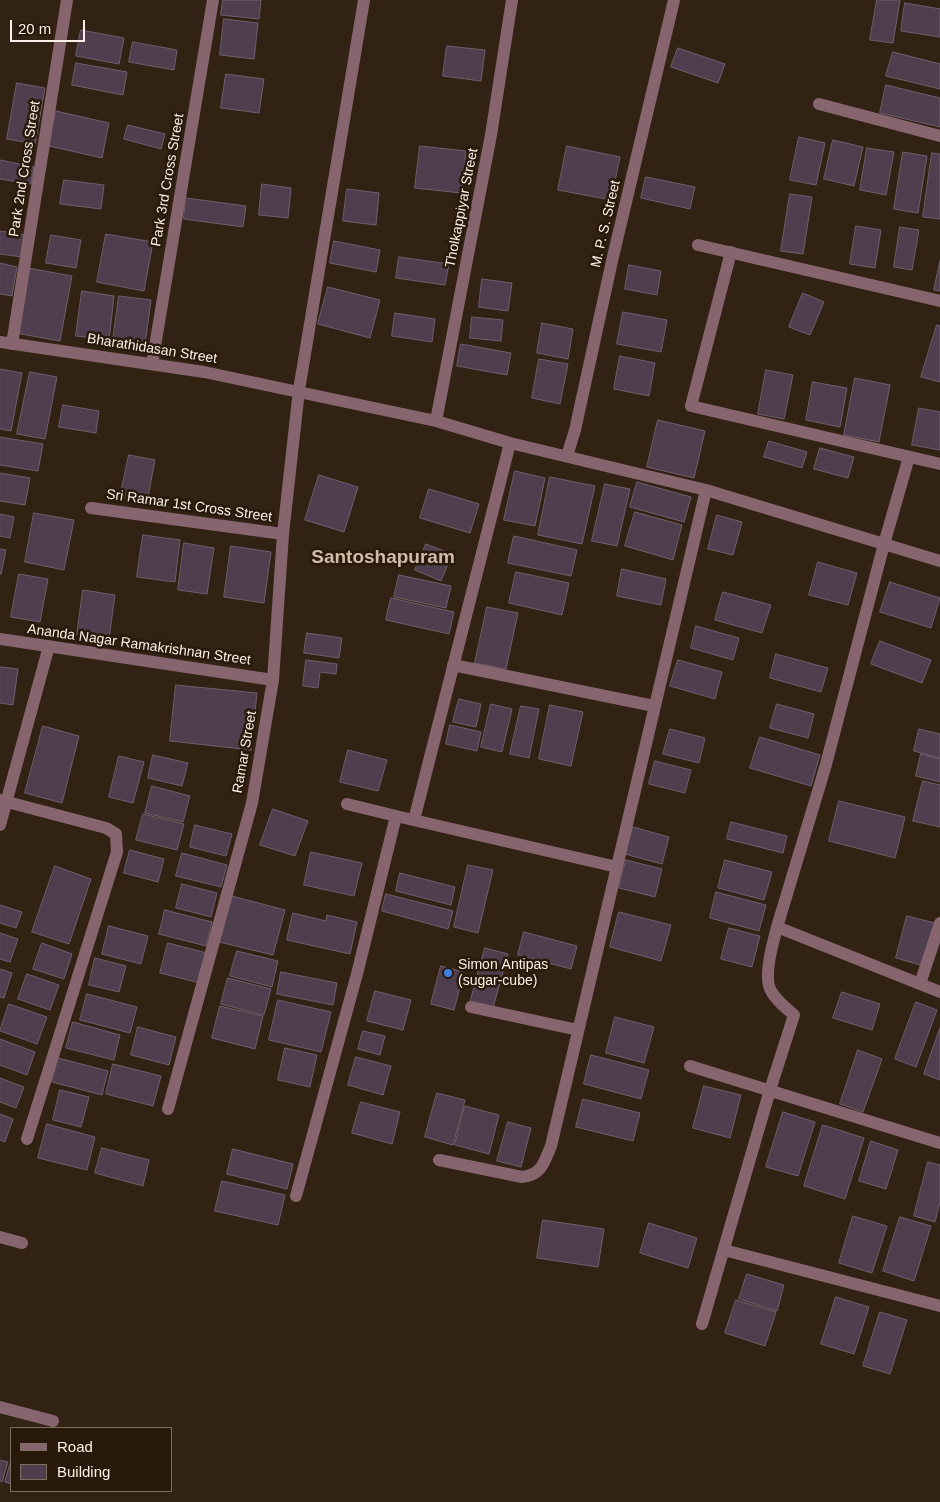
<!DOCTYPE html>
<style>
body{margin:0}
#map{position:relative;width:940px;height:1502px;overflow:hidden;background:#322213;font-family:Helvetica,sans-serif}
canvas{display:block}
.legend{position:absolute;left:10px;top:1427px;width:162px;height:65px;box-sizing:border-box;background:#28190a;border:1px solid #7c6f62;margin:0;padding:6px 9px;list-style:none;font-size:15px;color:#fbf0e7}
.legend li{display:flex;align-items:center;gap:10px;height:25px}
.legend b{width:25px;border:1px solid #7c6f62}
.scale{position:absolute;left:10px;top:20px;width:75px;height:22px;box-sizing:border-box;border:2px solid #fbf0e7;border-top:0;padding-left:6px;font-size:15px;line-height:18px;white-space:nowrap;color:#fbf0e7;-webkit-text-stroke:4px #28190a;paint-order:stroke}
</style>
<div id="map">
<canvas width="940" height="1502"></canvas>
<ul class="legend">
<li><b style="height:6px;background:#87656e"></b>Road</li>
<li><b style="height:14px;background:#4f3e4d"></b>Building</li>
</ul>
<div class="scale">20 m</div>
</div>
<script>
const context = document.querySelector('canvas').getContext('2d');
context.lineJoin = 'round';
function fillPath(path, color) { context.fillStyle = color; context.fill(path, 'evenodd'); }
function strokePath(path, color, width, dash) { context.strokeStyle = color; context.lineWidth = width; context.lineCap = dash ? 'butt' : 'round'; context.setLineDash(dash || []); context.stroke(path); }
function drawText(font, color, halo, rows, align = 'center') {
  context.font = font + ' Helvetica,sans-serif'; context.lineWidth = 5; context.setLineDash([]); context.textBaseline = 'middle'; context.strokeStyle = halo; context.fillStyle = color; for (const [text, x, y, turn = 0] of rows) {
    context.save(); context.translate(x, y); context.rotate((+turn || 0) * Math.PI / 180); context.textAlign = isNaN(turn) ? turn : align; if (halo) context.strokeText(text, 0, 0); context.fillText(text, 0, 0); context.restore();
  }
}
const building = new Path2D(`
 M223,0H261L259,19L221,15Z
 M877,0H900L893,43L870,40Z
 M905,3L940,9V37L901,31Z
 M224,19L258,23L254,59L220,55Z
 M81,30L124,38L119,64L76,56Z
 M133,42L177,50L174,70L129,62Z
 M447,46L485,50L481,81L443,76Z
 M678,48L725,64L718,83L671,67Z
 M893,52L940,64V89L886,76Z
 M76,63L127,72L123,95L72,85Z
 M226,74L264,79L259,113L221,108Z
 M17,83L45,88L35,144L7,139Z
 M886,85L940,98V127L880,113Z
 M56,111L109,123L102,158L49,146Z
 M128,125L165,134L161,149L124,139Z
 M799,137L825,143L816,185L790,180Z
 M833,140L863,147L854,186L824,179Z
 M420,146L466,151L461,193L415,188Z
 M567,146L620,157L611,200L558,190Z
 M867,148L894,152L886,195L860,190Z
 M903,152L927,156L918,213L894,209Z
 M932,153L940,154V219L923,217Z
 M0,160L34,167L31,184L0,179Z
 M646,177L695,187L690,209L641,198Z
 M64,180L104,185L101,209L60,204Z
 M262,184L291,188L288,218L259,215Z
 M347,189L379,193L376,225L343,221Z
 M790,194L812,197L803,254L781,251Z
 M186,198L246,206L243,227L184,219Z
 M856,226L881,230L875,268L850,264Z
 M900,227L919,230L912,270L894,267Z
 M0,231L26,235L23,257L0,254Z
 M106,234L153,242L144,291L97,282Z
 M51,235L81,240L76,268L46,263Z
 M334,241L380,250L376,272L330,263Z
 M399,257L449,264L445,285L396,278Z
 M940,261V291L934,290Z
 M0,263L17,267L12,296L0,294Z
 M629,265L661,271L657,295L625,289Z
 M28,268L72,276L60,341L16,333Z
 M482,279L512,283L508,311L479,307Z
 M328,287L380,300L370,338L318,324Z
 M82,291L114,296L109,340L76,336Z
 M803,293L824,302L810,335L789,327Z
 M119,296L151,300L145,345L113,340Z
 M623,312L667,320L661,352L617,344Z
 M395,313L435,319L432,342L392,336Z
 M472,317L503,320L501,341L470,338Z
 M542,323L573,329L568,359L537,353Z
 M937,325L940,326V382L921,377Z
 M461,344L511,353L507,375L457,366Z
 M620,356L655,363L649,396L614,389Z
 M539,359L568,364L560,404L532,398Z
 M0,369L22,373L11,431L0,429Z
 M766,370L793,375L784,419L758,414Z
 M30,372L57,377L45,439L17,434Z
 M855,378L890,385L879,442L844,435Z
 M813,382L847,388L840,427L806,420Z
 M63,405L99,411L96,433L59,427Z
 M919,408L940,412V450L912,445Z
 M658,420L705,431L694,478L647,467Z
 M0,437L43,444L38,471L0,465Z
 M769,441L807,452L802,468L764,457Z
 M820,448L854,457L848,478L814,469Z
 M129,455L155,460L147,502L120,497Z
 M515,471L545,478L535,526L504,520Z
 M0,473L30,478L25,505L0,501Z
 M319,475L358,487L344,532L305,520Z
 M550,477L595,486L582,544L538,535Z
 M637,482L691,497L684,522L630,507Z
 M605,484L630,489L617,546L592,541Z
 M429,489L479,504L470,533L420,518Z
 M635,512L682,525L673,560L625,546Z
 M34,513L74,520L64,570L25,562Z
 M0,514L14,517L10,538L0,536Z
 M717,515L742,522L733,555L708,549Z
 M143,535L180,540L175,582L137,577Z
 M514,536L577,550L571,576L508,563Z
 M184,543L214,548L207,594L178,590Z
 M426,544L452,554L441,581L415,570Z
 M231,546L271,552L264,603L224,597Z
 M0,549L6,550L1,574H0Z
 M818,562L857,573L848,605L809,595Z
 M622,569L666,579L661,605L617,596Z
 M516,572L569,583L562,615L509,603Z
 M19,574L48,579L40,622L11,617Z
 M399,575L451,586L446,608L394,597Z
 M890,582L940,598L931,628L880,612Z
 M83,590L115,595L109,639L77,635Z
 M723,592L771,605L762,633L715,620Z
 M391,598L454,612L449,634L386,620Z
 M487,607L518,613L506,669L475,663Z
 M696,626L739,638L733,660L691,648Z
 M307,633L342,638L339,658L304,653Z
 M880,641L931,660L922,683L871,664Z
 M776,654L828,668L821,692L770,678Z
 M306,660L337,664L336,674L320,672L318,688L303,686Z
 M678,660L722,672L715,699L670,686Z
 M0,667L18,669L13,705L0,703Z
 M176,685L257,693L251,750L170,741Z
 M459,699L481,704L476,727L453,722Z
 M491,704L512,709L502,752L481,747Z
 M777,704L814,714L808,738L770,728Z
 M550,705L583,712L571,766L539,759Z
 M521,706L539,709L529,758L510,754Z
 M450,725L481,732L477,751L446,744Z
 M43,726L79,736L62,803L25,793Z
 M670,729L705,738L699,763L663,754Z
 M919,729L940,734V758L914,751Z
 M760,737L820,755L811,786L750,768Z
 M348,750L387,760L378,791L340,782Z
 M921,754L940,759V782L916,776Z
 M153,755L188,763L182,786L148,778Z
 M119,756L144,762L133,803L109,797Z
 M655,761L691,770L685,793L649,784Z
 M923,781L940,785V827L913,821Z
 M152,786L190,796L183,822L145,813Z
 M839,801L905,817L895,858L829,841Z
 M273,809L308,821L295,856L260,845Z
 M143,814L184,824L177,850L136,840Z
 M731,822L787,836L783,853L727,839Z
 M195,825L232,834L226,856L190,847Z
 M633,827L669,837L662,864L625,854Z
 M130,850L164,859L158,882L124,873Z
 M311,852L362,863L354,896L304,885Z
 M182,853L227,865L221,887L176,876Z
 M626,860L662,869L655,897L619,888Z
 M725,860L772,872L764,900L718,888Z
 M468,865L493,870L478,933L454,927Z
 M55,866L91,879L69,944L32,932Z
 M400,873L455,887L451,905L396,891Z
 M182,884L217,893L211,917L176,908Z
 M716,892L766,905L759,931L710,918Z
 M386,894L453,911L448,929L382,911Z
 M228,895L285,910L273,955L215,941Z
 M0,905L22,912L16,928L0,923Z
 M165,910L212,922L206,946L159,934Z
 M619,912L671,925L661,961L610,947Z
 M293,913L326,921L327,915L357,922L350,954L287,940Z
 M907,916L935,923L924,966L896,958Z
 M109,926L148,936L141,964L102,954Z
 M729,928L760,936L752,967L721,959Z
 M524,932L577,946L571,969L518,955Z
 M0,933L18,939L10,962L0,959Z
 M42,943L72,954L64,979L33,969Z
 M168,943L207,953L200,983L160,973Z
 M485,948L508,954L493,1008L470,1003Z
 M237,951L278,961L272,987L230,976Z
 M95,958L126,966L119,992L89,985Z
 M441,966L464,972L454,1010L431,1004Z
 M0,969L12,973L4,998L0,997Z
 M281,972L337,983L333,1005L277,994Z
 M27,974L59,985L50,1010L18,999Z
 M228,978L271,989L264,1015L221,1004Z
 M375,991L411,1000L403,1030L367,1021Z
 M842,992L880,1004L872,1030L833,1018Z
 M87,994L137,1007L130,1033L80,1020Z
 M278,1000L331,1012L321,1052L269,1040Z
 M916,1002L937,1010L916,1067L895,1059Z
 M9,1004L47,1017L37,1044L0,1031Z
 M220,1006L263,1016L255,1049L212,1038Z
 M615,1017L654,1027L644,1063L606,1053Z
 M73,1022L120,1035L114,1060L66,1048Z
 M138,1027L176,1037L169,1065L131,1055Z
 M940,1028V1080L924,1074Z
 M363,1031L385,1036L380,1055L358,1049Z
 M0,1039L35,1052L27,1075L0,1065Z
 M285,1048L317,1055L310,1087L278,1080Z
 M858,1050L882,1059L863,1112L840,1104Z
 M591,1055L649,1070L641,1099L584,1084Z
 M356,1057L391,1066L383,1095L348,1085Z
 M58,1058L108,1071L102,1095L52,1082Z
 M113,1064L161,1076L153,1106L106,1094Z
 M0,1078L24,1087L16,1108L0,1102Z
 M704,1086L741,1095L730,1138L693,1128Z
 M60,1090L89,1097L81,1127L53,1120Z
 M437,1093L465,1100L453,1145L425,1137Z
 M583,1099L640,1113L633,1141L576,1127Z
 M361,1102L400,1112L392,1144L352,1133Z
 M465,1106L499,1115L489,1154L455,1145Z
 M783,1112L815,1122L798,1176L766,1167Z
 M0,1114L13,1119L5,1142L0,1140Z
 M508,1122L531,1128L521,1167L497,1161Z
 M47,1124L95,1137L87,1170L38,1158Z
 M823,1125L864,1138L845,1199L804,1186Z
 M871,1141L898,1150L886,1189L859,1181Z
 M102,1148L149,1160L143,1186L95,1173Z
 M233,1149L293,1164L287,1189L227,1174Z
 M928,1162L940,1165V1202L935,1222L914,1216Z
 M222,1181L285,1195L278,1225L215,1211Z
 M853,1216L887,1226L872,1273L839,1263Z
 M900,1217L931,1226L914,1281L883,1271Z
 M543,1220L604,1229L598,1267L537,1258Z
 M649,1223L697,1238L688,1268L640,1253Z
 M747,1274L784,1285L777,1311L739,1299Z
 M836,1297L869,1307L854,1354L821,1344Z
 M736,1300L776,1312L765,1346L725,1333Z
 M880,1312L907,1320L890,1374L863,1366Z
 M0,1460L8,1462L2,1482L0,1481Z
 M11,1461V1484L5,1482Z`);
fillPath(building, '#4f3e4d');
strokePath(building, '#715e6f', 1);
strokePath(new Path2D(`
 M819,104L940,136
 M698,245L940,301
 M731,252L691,406L940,464
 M0,342L204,372L436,421L510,443L706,490L884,544L825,768L777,927L940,992
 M12,344L67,0
 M152,364L213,0
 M436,421L491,135L512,0
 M567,456L575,430L612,261L674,0
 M909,457L884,544L940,561
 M91,508L283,534
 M0,639L273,680
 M453,665L654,706
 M0,800L106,828L116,834L117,852L27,1139
 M347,804L396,816
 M414,820L510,443
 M0,825L49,646
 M920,984L940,923
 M471,1007L578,1030
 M690,1066L940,1143
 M168,1109L252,803L273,680L283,534L299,390L364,0
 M439,1160L522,1177C542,1175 544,1162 551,1146L706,490
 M296,1196L357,974L396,816L617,867
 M0,1237L22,1243
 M724,1250L940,1306
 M702,1324L770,1090L794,1015C786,1008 772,997 769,986C765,970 773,943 777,927
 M0,1407L53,1421`), '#87656e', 12);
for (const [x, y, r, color] of [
 [448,973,5,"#3f7fe0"]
]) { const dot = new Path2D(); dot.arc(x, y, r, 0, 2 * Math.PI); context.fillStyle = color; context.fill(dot); strokePath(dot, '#28190a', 2); }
drawText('14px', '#fbf0e7', '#28190a', [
 ["Park 2nd Cross Street",25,169,-81],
 ["Park 3rd Cross Street",168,180,-80],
 ["Tholkappiyar Street",462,208,-79],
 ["M. P. S. Street",606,224,-77],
 ["Bharathidasan Street",152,349,9],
 ["Sri Ramar 1st Cross Street",189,506,8],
 ["Ananda Nagar Ramakrishnan Street",139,645,8],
 ["Ramar Street",245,752,-80]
]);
drawText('14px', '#fbf0e7', '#28190a', [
 ["Simon Antipas",458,965],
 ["(sugar-cube)",458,981]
], 'left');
drawText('bold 19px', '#d0baa8', '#28190a', [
 ["Santoshapuram",383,558]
]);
</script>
